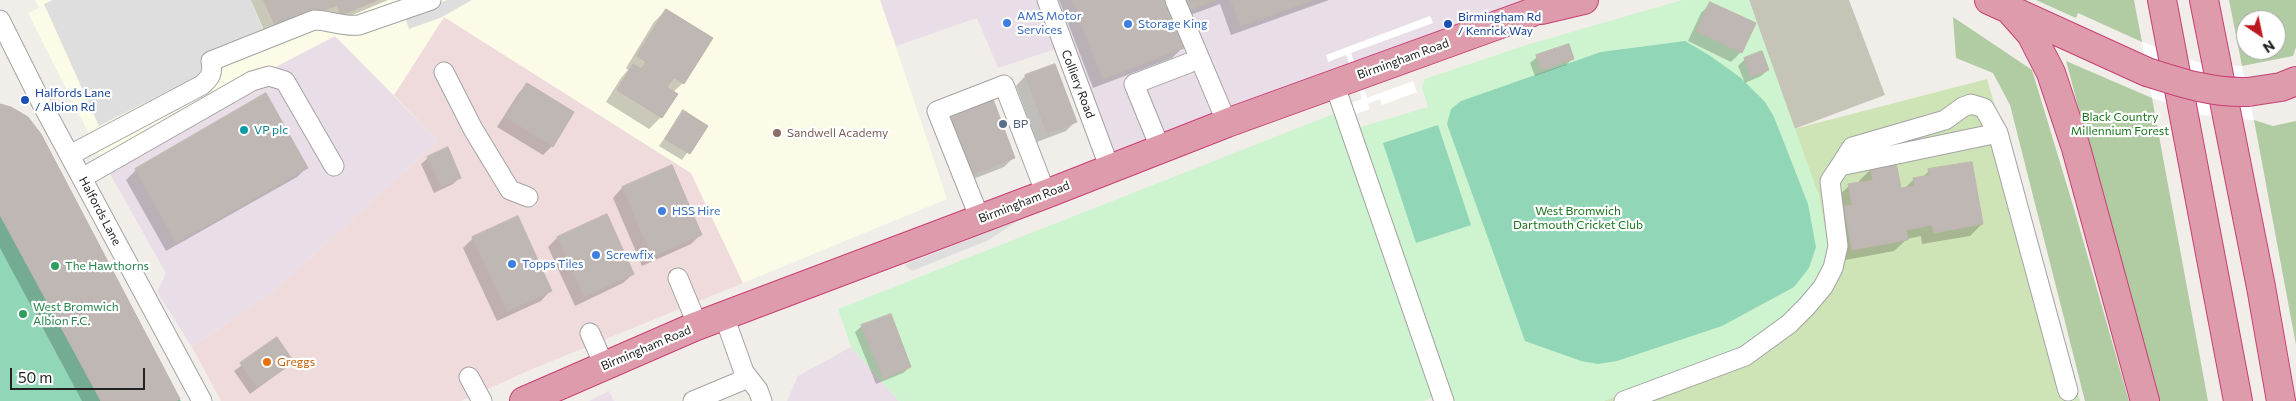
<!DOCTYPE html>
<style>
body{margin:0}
#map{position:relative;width:2296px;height:401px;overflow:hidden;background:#f1eeea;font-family:Commissioner,sans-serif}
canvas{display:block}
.north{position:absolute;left:2236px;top:10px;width:50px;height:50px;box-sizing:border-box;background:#fff;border:1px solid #a7a7a7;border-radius:50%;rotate:146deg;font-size:14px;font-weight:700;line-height:20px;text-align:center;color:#222}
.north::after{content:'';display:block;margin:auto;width:18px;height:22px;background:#bc181f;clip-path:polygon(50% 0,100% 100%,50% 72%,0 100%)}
.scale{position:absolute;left:10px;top:368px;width:135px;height:22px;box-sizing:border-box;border:2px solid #222;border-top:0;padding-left:6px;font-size:15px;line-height:18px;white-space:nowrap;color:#222;-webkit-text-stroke:4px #fff;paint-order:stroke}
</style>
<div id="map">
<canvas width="2296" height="401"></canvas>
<div class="north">N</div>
<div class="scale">50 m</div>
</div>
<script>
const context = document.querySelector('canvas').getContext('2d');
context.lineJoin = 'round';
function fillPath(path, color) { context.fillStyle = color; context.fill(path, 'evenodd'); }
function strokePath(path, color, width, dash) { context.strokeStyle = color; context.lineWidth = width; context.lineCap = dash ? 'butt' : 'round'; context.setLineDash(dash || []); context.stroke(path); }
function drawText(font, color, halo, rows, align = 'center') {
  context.font = font + ' Commissioner,sans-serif'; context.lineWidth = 4.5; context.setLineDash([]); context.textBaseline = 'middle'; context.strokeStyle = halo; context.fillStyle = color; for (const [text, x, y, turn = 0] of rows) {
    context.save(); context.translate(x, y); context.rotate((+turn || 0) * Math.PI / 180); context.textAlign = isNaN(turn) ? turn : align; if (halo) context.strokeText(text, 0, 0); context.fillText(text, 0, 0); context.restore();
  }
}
fillPath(new Path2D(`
 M444,17L691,173L743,283L530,370L461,401H221L192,347L276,289L438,141L394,95Z`), '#efdbdc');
fillPath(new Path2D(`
 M880,0H1566L1110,169L1064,46L998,68L977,18L896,46Z
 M335,36L438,141L276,289L192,347L157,292L166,273L101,158Z
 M851,347L899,401H787L798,376Z
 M609,391L614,401H589Z`), '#e9dde7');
fillPath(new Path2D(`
 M35,0H880L947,199L743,283L691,173L444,17L394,95L335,36L101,158L28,13L39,8Z`), '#fcfbe8');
fillPath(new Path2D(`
 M1749,0H1849L1885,95L1794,129Z`), '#c5c4b6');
fillPath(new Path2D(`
 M1987,79L2080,401H1603L1736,351L1819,197L1794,129Z`), '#cfe4b6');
fillPath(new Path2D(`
 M2036,0H2134L2142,42L2078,13L2076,18Z
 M2229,0H2296V47L2293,56L2242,66ZM2246,20H2276V50H2246Z
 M1953,17L2032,70L2075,212L2129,401H2085L2010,105L1993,73L1956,58Z
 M2066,61L2152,98L2208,401H2157Z
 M2254,120L2273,126L2296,121V345Z`), '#b1cba3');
fillPath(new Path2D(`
 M1682,0H1749L1819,196L1829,250L1822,276L1790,313L1736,351L1603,401H1450L1354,129L1428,107L1422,88L1425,79L1523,46Z
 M1341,111L1436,396L1424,401H899L851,347L838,309Z`), '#cdf4cf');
fillPath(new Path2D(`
 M1685,41L1709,55L1741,78L1765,102L1774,117L1808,204L1816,247L1809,268L1794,287L1722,326L1617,361L1598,364L1581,361L1525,341L1447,124L1451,109L1461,101L1601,52Z
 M0,104C19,109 29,119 41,134L181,401H0Z
 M1438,125L1471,225L1416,243L1383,143Z`), '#92d6b8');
fillPath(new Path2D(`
 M53,0H251L263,30L220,48L206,72L99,126L44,4Z
 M447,0H472L440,18L409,29L405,17Z
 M1019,220L989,240L912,271L904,265Z`), '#dedede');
fillPath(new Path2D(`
 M1430,16L1433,23L1351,53L1367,98L1413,81L1417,92L1382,105L1380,99L1368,104L1370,109L1353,115L1349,104L1362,99L1346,55L1328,62L1326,55Z
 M2142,42L2203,64L2242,66L2254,120L2202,115L2152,98Z`), '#fff');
fillPath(new Path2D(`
 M251,0H388L331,24L267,38Z
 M1059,0H1164L1182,48L1172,58L1093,88Z
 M1170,0H1329L1231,35L1220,4L1177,20Z
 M1711,3L1741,52L1731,62L1688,41L1701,13Z
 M666,10L683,83L673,92L661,117L649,129L606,102L621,78L628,70L626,68L654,22Z
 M1537,57L1573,58L1566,65L1535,76L1530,63Z
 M1745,59L1768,70L1761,76L1745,83L1738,66Z
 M1055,65L1076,121L1066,131L1037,142L1016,86L1025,76Z
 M527,84L552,146L543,155L497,127L518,94Z
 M0,106L179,399L180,401H82L0,248Z
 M683,112L706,126L682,160L659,146Z
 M950,113L1014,157L1004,167L963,183L940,123Z
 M428,158L460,177L453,184L434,193L421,164Z
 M671,167L701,234L691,244L642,266L613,198L622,188Z
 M306,168L297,177L166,251L126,180L136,170Z
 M1871,169L1900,190L1904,189L1914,179L1922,178L1929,171L1982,224L1970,236L1922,244L1921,236L1907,239L1894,251L1840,261L1837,197L1849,186L1860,184L1859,181Z
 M473,238L550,291L541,301L497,321L463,248Z
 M557,238L633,274L623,283L575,306L548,247Z
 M862,326L910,367L903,373L876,384L855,332Z
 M277,339L293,362L250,394L234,371Z`), '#0003');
const building = new Path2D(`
 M264,0H377L341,15L337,5L277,29Z
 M1072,0H1165L1184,48L1103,79Z
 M1183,0H1217L1187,11Z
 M1231,0H1314L1241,26Z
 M1710,2L1756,23L1742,53L1696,31Z
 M666,9L713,38L684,84L674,77L667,87L678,94L662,118L617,90L633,64L641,69L646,62L637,56Z
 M1569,44L1574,59L1541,70L1536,55Z
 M1762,51L1769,70L1751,77L1744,58Z
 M1055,64L1077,122L1047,133L1025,75Z
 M527,83L574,112L553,147L505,117Z
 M266,93L308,168L176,243L135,169Z
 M992,96L1015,158L972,174L949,112Z
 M0,104L11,107L28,117L41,134L180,399L176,401H101L0,215Z
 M683,110L708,126L690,154L665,139Z
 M448,147L461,178L441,187L427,157Z
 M1972,162L1983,224L1934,233L1932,225L1906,230L1908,240L1852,250L1844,206L1852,205L1848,184L1873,180L1870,168L1896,163L1901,188L1915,186L1913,178L1929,175L1928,169Z
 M672,165L702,235L652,257L622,187Z
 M607,214L634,274L584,297L557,237Z
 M518,216L552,291L507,312L472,237Z
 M891,314L911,367L883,379L861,325Z
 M277,337L294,362L257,388L240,363Z`);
fillPath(building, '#beb7b3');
strokePath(building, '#c1b5ae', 1);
const minor = new Path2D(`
 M1047,0L1110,169
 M1175,0L1227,123
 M0,20L43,106L202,401
 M444,72L473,129L510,190L528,197
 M1334,83L1444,401
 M1161,150L1134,84L1189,63
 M70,155L202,85C211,77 213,73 211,61L314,20C330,20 342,27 359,25L431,0
 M1840,166L1852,147L1945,120L1963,107L1971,104L1984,108L1998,133L2068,391
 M82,178L252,81L269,76L285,81L334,166
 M980,219L937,111L1004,85L1046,194
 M678,278L698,326
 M590,333L604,365
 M744,372L758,390L762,401
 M469,377L482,401
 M693,401L741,381L744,372L724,316
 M1624,401L1745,356L1789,324L1807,306L1823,287L1833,268L1838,246L1830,181L1840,166L1998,133`);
const highway = new Path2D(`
 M1989,0L2147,72
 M2162,0L2238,401
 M2204,0L2261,287L2281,401
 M2008,8L2031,34L2051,73L2076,148L2145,401
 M1542,10L1584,0
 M2248,92L2281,87L2296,81
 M524,401L694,327L1046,194L1227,123L1528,14L1558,0`);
strokePath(minor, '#a3a3a3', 21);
strokePath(highway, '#c83e74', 30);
strokePath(minor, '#fff', 19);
strokePath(highway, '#de9bab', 28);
const highwayBridge = new Path2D(`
 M2147,72C2181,83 2212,93 2248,92`);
strokePath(highwayBridge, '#c83e74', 30, []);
strokePath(highwayBridge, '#de9bab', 28);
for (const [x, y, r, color] of [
 [1007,23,5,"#3f7fe0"],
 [1128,24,5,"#3f7fe0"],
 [1448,24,5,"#1a4fb4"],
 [25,100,5,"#1a4fb4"],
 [1003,124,5,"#5c6f8a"],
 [244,130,5,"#0f9aa8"],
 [777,133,5,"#8d6e63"],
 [662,211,5,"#3f7fe0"],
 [596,255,5,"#3f7fe0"],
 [512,264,5,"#3f7fe0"],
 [55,266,5,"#2e9e5b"],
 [23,314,5,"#2e9e5b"],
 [267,362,5,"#e8710a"]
]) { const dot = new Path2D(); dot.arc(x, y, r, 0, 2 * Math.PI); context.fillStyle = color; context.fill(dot); strokePath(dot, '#fff', 2); }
drawText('12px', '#366cbe', '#fff', [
 ["AMS Motor",1017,16],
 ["Services",1017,30],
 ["Storage King",1138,24],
 ["HSS Hire",672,211],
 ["Screwfix",606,255],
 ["Topps Tiles",522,264]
], 'left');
drawText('12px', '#164399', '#fff', [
 ["Birmingham Rd",1458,17],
 ["/ Kenrick Way",1458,31],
 ["Halfords Lane",35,93],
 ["/ Albion Rd",35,107]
], 'left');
drawText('12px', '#222', '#fff', [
 ["Birmingham Road",1403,59,-20],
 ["Colliery Road",1078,84,69],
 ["Birmingham Road",1024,202,-21],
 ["Halfords Lane",100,211,62],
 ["Birmingham Road",646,348,-23]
]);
drawText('12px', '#19761d', '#fff', [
 ["Black Country",2120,117],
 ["Millennium Forest",2120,131],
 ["West Bromwich",1578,211],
 ["Dartmouth Cricket Club",1578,225]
]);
drawText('12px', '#4e5e75', '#fff', [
 ["BP",1013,124]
], 'left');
drawText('12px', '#0d838f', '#fff', [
 ["VP plc",254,130]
], 'left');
drawText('12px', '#785e54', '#fff', [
 ["Sandwell Academy",787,133]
], 'left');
drawText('12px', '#27864d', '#fff', [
 ["The Hawthorns",65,266],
 ["West Bromwich",33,307],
 ["Albion F.C.",33,321]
], 'left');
drawText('12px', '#c56008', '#fff', [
 ["Greggs",277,362]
], 'left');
</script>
